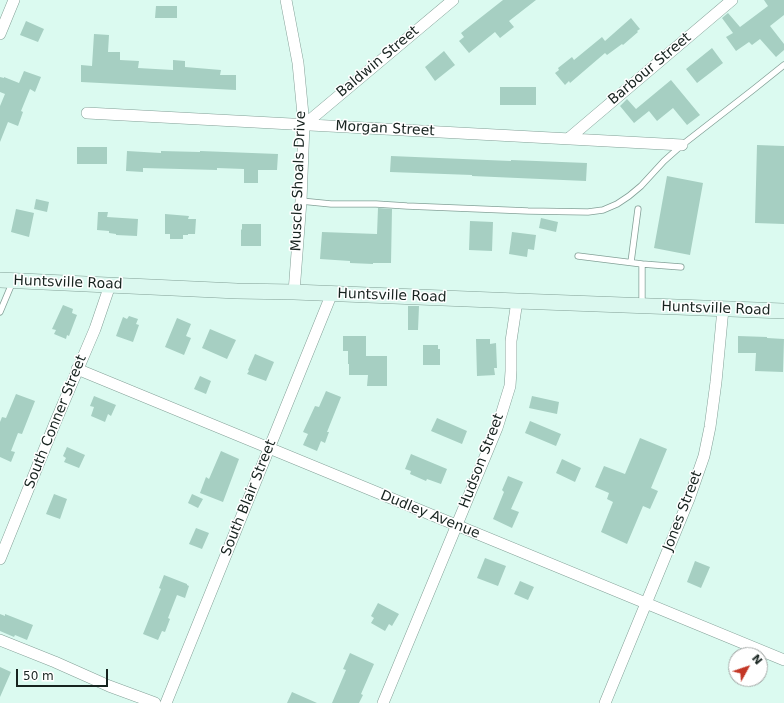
<!DOCTYPE html>
<style>
body{margin:0}
#map{position:relative;width:784px;height:703px;overflow:hidden;background:#dbfaf0;font-family:"DejaVu Sans",sans-serif}
canvas{display:block}
.north{position:absolute;left:728px;top:647px;width:40px;height:40px;box-sizing:border-box;background:#fff;border:1px solid #a2a7a5;border-radius:50%;rotate:50deg;font-size:11px;font-weight:700;line-height:16px;text-align:center;color:#17231f}
.north::after{content:'';display:block;margin:auto;width:14px;height:18px;background:#c33726;clip-path:polygon(50% 0,100% 100%,50% 72%,0 100%)}
.scale{position:absolute;left:16px;top:669px;width:92px;height:18px;box-sizing:border-box;border:2px solid #17231f;border-top:0;padding-left:5px;font-size:12px;line-height:14px;white-space:nowrap;color:#17231f;-webkit-text-stroke:3px #fff;paint-order:stroke}
</style>
<div id="map">
<canvas width="784" height="703"></canvas>
<div class="north">N</div>
<div class="scale">50 m</div>
</div>
<script>
const context = document.querySelector('canvas').getContext('2d');
context.lineJoin = 'round';
function fillPath(path, color) { context.fillStyle = color; context.fill(path, 'evenodd'); }
function strokePath(path, color, width, dash) { context.strokeStyle = color; context.lineWidth = width; context.lineCap = dash ? 'butt' : 'round'; context.setLineDash(dash || []); context.stroke(path); }
function drawText(font, color, halo, rows, align = 'center') {
  context.font = font + ' "DejaVu Sans",sans-serif'; context.lineWidth = 3; context.setLineDash([]); context.textBaseline = 'middle'; context.strokeStyle = halo; context.fillStyle = color; for (const [text, x, y, turn = 0] of rows) {
    context.save(); context.translate(x, y); context.rotate((+turn || 0) * Math.PI / 180); context.textAlign = isNaN(turn) ? turn : align; if (halo) context.strokeText(text, 0, 0); context.fillText(text, 0, 0); context.restore();
  }
}
fillPath(new Path2D(`
 M503,0H536L509,21L514,27L500,38L495,32L469,53L459,41L464,37L461,33Z
 M764,0H784V15L770,26L784,44V50L776,57L760,39L752,45L749,42L736,51L726,37L733,33L722,18L728,13L740,27L768,6Z
 M156,6H177V18H155Z
 M631,18L640,29L637,31L638,32L623,45L622,44L607,55L605,53L570,83L569,81L565,85L555,73L559,70L558,68L572,57L574,60L602,37L605,41Z
 M26,21L44,29L38,42L20,35Z
 M94,34L109,35L108,52H120V60L139,61L138,68L173,70V60L185,61V67L221,70L220,75H236V90L81,82V65L92,66Z
 M712,48L723,63L697,83L686,69Z
 M444,51L455,65L435,81L425,67Z
 M24,71L41,77L35,92L30,89L21,111L23,112L18,126L8,122L0,142V106L5,94L0,92V77L4,78V77L19,83Z
 M671,80L700,115L687,125L673,108L657,121L649,111L634,123L620,106L627,99L636,109Z
 M500,87H536V105H500Z
 M757,145L784,146V224L755,223Z
 M77,147H107V164H77Z
 M127,151L161,153V151L200,152V151L278,154L277,170H258V183H244V169L217,168V170L143,168V172L126,171Z
 M391,156L511,161V160L587,163L586,181L472,176V175L390,172Z
 M667,176L703,183L690,255L654,248Z
 M36,199L49,202L47,212L34,209Z
 M378,208L392,209L391,263H373V264L350,263V261L320,259L322,232L377,234Z
 M16,209L34,213L29,237L11,232Z
 M98,212H108L107,217L138,219L137,236L116,235V234L109,233V231L97,230Z
 M165,214L189,216L188,219H196L195,234H188V235H183V239H170V234H165Z
 M541,218L558,222L556,232L539,228Z
 M470,221L493,222L492,251L469,250Z
 M242,224H261V246H241V230L242,229Z
 M512,232L536,235L534,250L528,249L527,257L509,254Z
 M63,305L73,309L72,313L77,315L69,336L67,335L66,339L54,334L56,330L52,329Z
 M408,306H419L418,330H408Z
 M129,316L138,319L136,324L139,325L133,342L116,336L123,317L127,319Z
 M177,318L191,324L186,336L191,338L184,355L165,347Z
 M210,329L236,340L227,359L202,348Z
 M343,336H366V356H387V386H367L368,375H349V364H348V351H343Z
 M738,336L767,337V338L784,339L783,372L755,371L756,353H738Z
 M476,339H490V344L496,343L497,368H494L495,375L477,376Z
 M423,345H438V349H440V365H423Z
 M255,354L274,362L266,381L247,374L249,371L248,370Z
 M200,376L211,381L206,394L194,389Z
 M326,391L341,397L327,432H329L325,443L321,441L317,451L303,445L308,434L303,432L315,406L319,407Z
 M16,394L35,401L22,434L18,433L11,451L15,452L11,462L0,457V422L2,417L6,418Z
 M94,396L116,405L111,416L108,414L105,422L91,416L94,407L90,406Z
 M532,396L559,402L557,414L529,408Z
 M437,418L467,431L462,444L431,431Z
 M530,421L561,434L556,446L525,433Z
 M640,438L667,449L651,488L658,491L650,509L643,506L627,544L601,532L613,502L607,499L609,493L595,487L604,466L625,474Z
 M67,447L85,455L79,468L64,462L66,458L63,456Z
 M221,451L239,459L223,502L200,493L206,477L209,479Z
 M411,454L447,469L441,484L427,479L426,481L410,474L411,471L405,469Z
 M562,459L581,468L575,482L556,473Z
 M508,476L523,482L511,509L519,512L512,528L493,519L504,492L502,490Z
 M54,494L67,499L60,519L46,514Z
 M192,494L203,499L198,508L188,503Z
 M196,528L209,533L202,549L189,544Z
 M485,558L506,566L498,586L477,578Z
 M695,561L710,567L701,588L687,582Z
 M164,575L187,584V585L189,586L185,598L177,595L168,618L170,619L165,632L162,631L158,640L143,634L161,589L159,588Z
 M520,581L534,587L528,600L514,594Z
 M378,603L399,614L392,626L389,624L385,631L371,623L374,618L371,616Z
 M0,614L5,616V614L33,625L27,640L15,635L14,637L0,631Z
 M350,653L374,664L361,694L363,695L359,703H332L346,670L343,669Z
 M0,667L11,672L0,697Z
 M292,692L317,703H287Z`), '#a6cfc2');
const lane = new Path2D(`
 M301,201L331,204H376L407,206L528,211L588,212L603,210L617,204L629,196L641,186L664,161L682,145L754,89L784,65
 M578,256L642,264V304
 M631,262L638,209
 M642,264L681,267
 M0,312L13,281`);
const street = new Path2D(`
 M286,0L298,63L304,125L301,201L294,292
 M0,34L14,0
 M87,113L682,145
 M304,125L453,0
 M568,139L732,0
 M77,369L784,660
 M0,559L55,423L95,329L110,285
 M0,640L55,662L109,686L155,703
 M166,703L332,293
 M383,703L497,428L510,386L511,371V341L517,301
 M605,703L689,499L704,456L710,427L716,382L723,309`);
const secondary = new Path2D(`
 M0,280L237,291L294,292L517,301L784,311`);
strokePath(lane, '#83a097', 7);
strokePath(street, '#83a097', 12);
strokePath(secondary, '#83a097', 16);
strokePath(lane, '#fff', 5.5);
strokePath(street, '#fff', 11);
strokePath(secondary, '#dbf8ef', 15);
drawText('14px', '#17231f', '#fff', [
 ["Baldwin Street",378,62,-40],
 ["Barbour Street",650,69,-40],
 ["Morgan Street",385,129,3],
 ["Muscle Shoals Drive",299,181,-88],
 ["Huntsville Road",68,283,2],
 ["Huntsville Road",392,296,2],
 ["Huntsville Road",716,309,2],
 ["South Conner Street",56,422,-68],
 ["Hudson Street",482,461,-69],
 ["South Blair Street",249,498,-68],
 ["Jones Street",683,511,-69],
 ["Dudley Avenue",430,515,22]
]);
</script>
